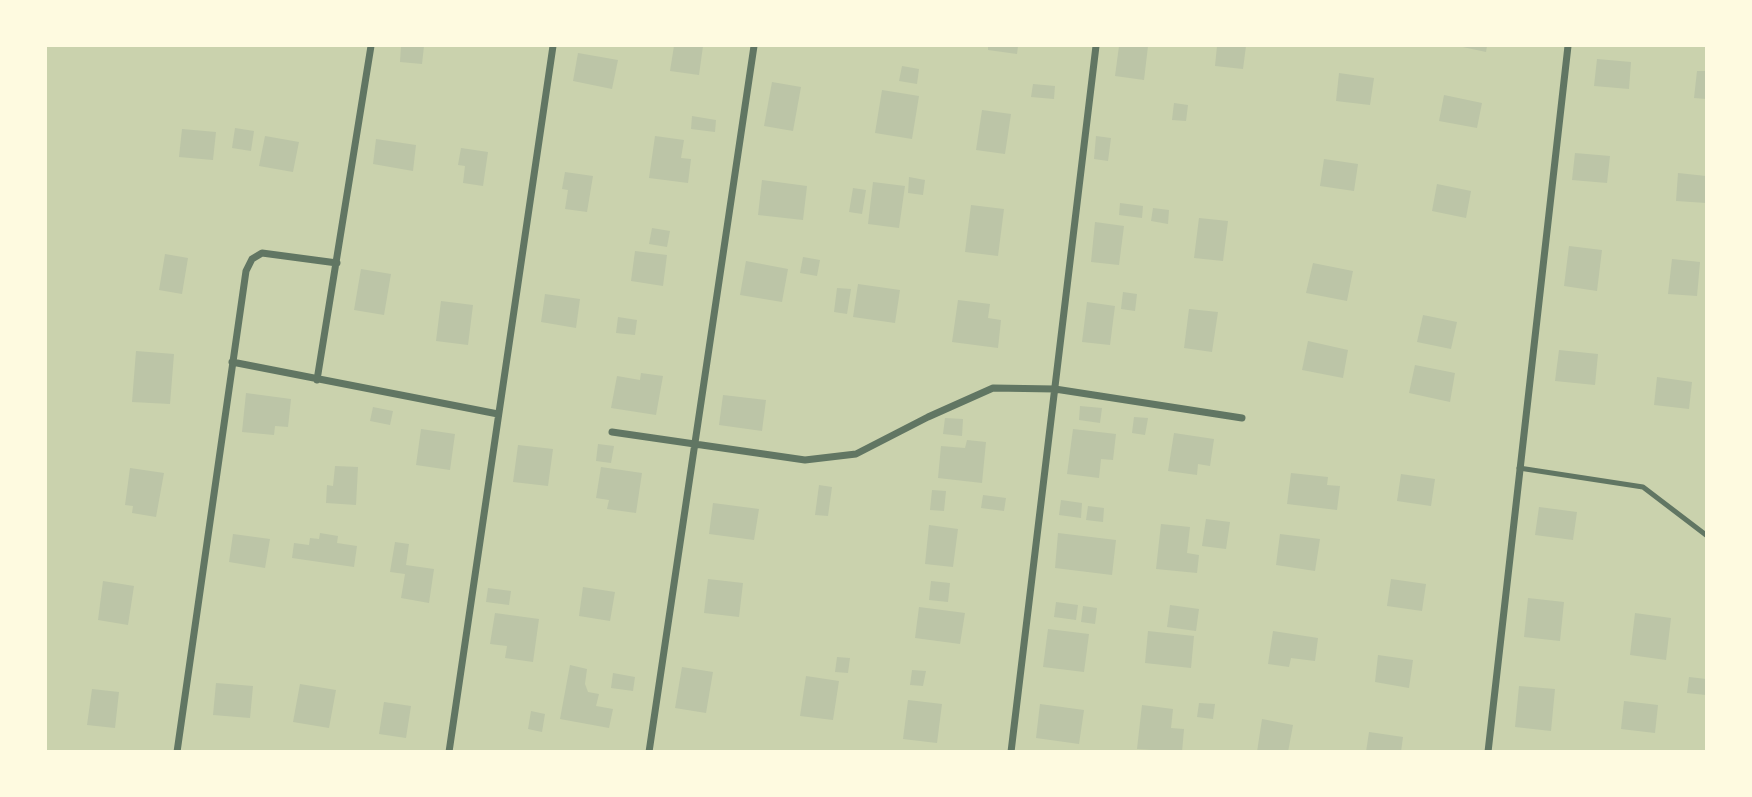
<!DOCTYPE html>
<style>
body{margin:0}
#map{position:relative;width:1752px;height:797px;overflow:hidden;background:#e9edc9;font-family:"Public Sans",sans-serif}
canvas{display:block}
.frame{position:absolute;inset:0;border:47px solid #fefae0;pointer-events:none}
</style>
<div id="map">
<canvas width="1752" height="797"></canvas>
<div class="frame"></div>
</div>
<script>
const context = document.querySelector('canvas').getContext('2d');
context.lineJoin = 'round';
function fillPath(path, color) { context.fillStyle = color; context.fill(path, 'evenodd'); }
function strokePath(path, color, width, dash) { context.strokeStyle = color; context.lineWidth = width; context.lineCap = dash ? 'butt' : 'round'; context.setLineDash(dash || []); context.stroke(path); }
fillPath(new Path2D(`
 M46,46H1706V751H46Z`), '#cad2ad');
fillPath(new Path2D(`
 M401,46H424L422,64L400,62Z
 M674,46H703L699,75L670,71Z
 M988,46H1018L1017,54L988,50Z
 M1119,46H1148L1144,80L1115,76Z
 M1217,46H1246L1243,69L1215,66Z
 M1458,46H1487L1486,52Z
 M578,53L618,60L612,89L573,81Z
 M1597,59L1631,62L1629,89L1594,86Z
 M902,66L919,69L917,84L899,81Z
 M1697,71H1706V99L1694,98Z
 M1339,73L1374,78L1370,105L1336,101Z
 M772,82L801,87L793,131L764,126Z
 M1033,84L1055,86L1054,99L1031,97Z
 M882,90L919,96L912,139L875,133Z
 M1444,95L1482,103L1477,128L1439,121Z
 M1174,103L1188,105L1186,121L1172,120Z
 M982,110L1011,114L1005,154L976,150Z
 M692,116L716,120L715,132L691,129Z
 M235,128L254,131L251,151L232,148Z
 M182,129L216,132L213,160L179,157Z
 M265,136L299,142L293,172L259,166Z
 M655,136L684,140L681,158L691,159L688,183L649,178Z
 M1096,136L1111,138L1108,161L1094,159Z
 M376,139L416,145L413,171L373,164Z
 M461,148L488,152L483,186L463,183L465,166L458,165Z
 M1575,153L1610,156L1607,183L1572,180Z
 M1324,159L1358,164L1354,191L1320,186Z
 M565,172L593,176L587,212L565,209L568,190L562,189Z
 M1678,173L1706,176V203L1676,201Z
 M909,177L925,180L923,195L908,193Z
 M762,180L807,186L803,220L758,215Z
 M873,182L905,186L899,228L868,224Z
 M1437,184L1471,191L1466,218L1432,211Z
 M853,188L866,190L862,214L849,212Z
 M1120,203L1143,206L1142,218L1119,215Z
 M971,205L1004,209L998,256L965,252Z
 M1153,208L1169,210L1168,224L1151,221Z
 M1199,218L1228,221L1223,261L1194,258Z
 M1095,222L1124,226L1119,265L1091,262Z
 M652,228L670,231L667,247L649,244Z
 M1569,246L1602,250L1597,291L1564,286Z
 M635,251L667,255L663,286L631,281Z
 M165,254L188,258L182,294L159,290Z
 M803,257L820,260L817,276L800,273Z
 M1672,259L1700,262L1697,296L1668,294Z
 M746,261L788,269L782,302L740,295Z
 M1313,263L1353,271L1347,301L1306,293Z
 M361,269L391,274L384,315L354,310Z
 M858,284L900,290L895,323L853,317Z
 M837,288L851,289L847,314L834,312Z
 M1123,292L1137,294L1135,311L1121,309Z
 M545,294L580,299L576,328L541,322Z
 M958,300L990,304L988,318L1001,320L998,348L952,342Z
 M441,301L473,305L468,345L436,341Z
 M1087,302L1115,306L1110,345L1082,342Z
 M1189,309L1218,312L1212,352L1184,348Z
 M1423,315L1457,322L1451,349L1417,342Z
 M618,317L637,320L635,335L616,333Z
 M1308,341L1348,350L1343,378L1302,370Z
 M1559,350L1598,354L1595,385L1555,381Z
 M136,351L174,354L170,404L132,402Z
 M1415,365L1455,373L1450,402L1409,393Z
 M641,373L663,376L656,415L611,408L617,376L640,380Z
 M1657,377L1692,382L1689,409L1654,405Z
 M246,393L291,399L288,427L275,426L274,435L242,432Z
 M723,395L766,400L762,431L719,425Z
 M1080,406L1102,408L1100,423L1079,420Z
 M373,407L393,411L390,425L370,421Z
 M1134,417L1148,418L1145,435L1132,433Z
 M945,418L963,419L962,436L943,434Z
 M421,429L455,434L450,470L416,465Z
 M1073,429L1116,434L1113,460L1101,459L1099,478L1067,474Z
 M1174,433L1214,439L1210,466L1198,464L1197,475L1168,471Z
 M967,440L986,442L982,483L938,478L941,446L965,448Z
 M598,444L614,446L611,463L596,461Z
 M518,445L553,449L548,486L513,482Z
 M335,466L358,467L356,505L326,503L327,485L333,486Z
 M601,467L642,473L636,513L607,509L609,500L596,498Z
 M130,468L164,473L156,517L132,513L133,506L125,505Z
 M1291,473L1328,477L1327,485L1340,486L1337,510L1287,504Z
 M1401,474L1435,479L1431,506L1397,501Z
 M819,485L832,487L828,516L815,515Z
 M932,490L946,491L944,511L930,510Z
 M983,495L1006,498L1004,511L981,508Z
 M1061,500L1082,503L1081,518L1059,515Z
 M713,503L759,509L754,540L709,534Z
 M1088,506L1104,508L1103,522L1086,520Z
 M1539,507L1577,512L1573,540L1535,535Z
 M1206,519L1230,522L1226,549L1202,546Z
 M1161,524L1190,527L1187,553L1199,555L1197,573L1156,569Z
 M929,525L958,529L953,567L925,564Z
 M320,533L338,536L337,543L357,546L354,567L292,558L294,543L309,545L310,538L319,539Z
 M1058,533L1116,540L1112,575L1055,568Z
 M233,534L270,539L265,568L229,562Z
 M1280,534L1320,539L1315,571L1276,565Z
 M395,542L409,544L406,565L434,569L429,603L401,598L405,574L390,572Z
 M708,579L743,583L739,617L704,613Z
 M1391,579L1426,584L1422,611L1387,606Z
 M103,581L134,586L128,625L98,620Z
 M931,581L950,583L948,602L929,600Z
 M583,587L615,592L610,621L579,616Z
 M488,588L511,591L509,605L486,602Z
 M1528,598L1564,602L1560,641L1524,637Z
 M1056,602L1078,605L1076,620L1054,617Z
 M1170,605L1199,609L1196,631L1167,627Z
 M1083,606L1097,608L1095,624L1081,622Z
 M919,607L965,613L960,644L915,638Z
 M495,613L539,619L533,662L505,658L507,646L490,644Z
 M1635,613L1671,618L1666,660L1630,655Z
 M1048,629L1089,634L1084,672L1043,667Z
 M1148,631L1194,636L1191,668L1145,663Z
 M1273,631L1318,638L1315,661L1291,658L1289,667L1268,664Z
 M1378,655L1413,660L1409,688L1375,682Z
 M837,657L850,658L848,673L835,672Z
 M570,665L587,669L585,684L588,692L599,694L596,706L613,709L609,728L560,719Z
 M682,667L713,672L706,713L675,708Z
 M912,670L926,671L923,686L910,685Z
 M613,673L635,677L633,691L611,688Z
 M806,676L839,681L833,720L800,716Z
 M1689,677L1706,679V695L1687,693Z
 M216,683L253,686L250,718L213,715Z
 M300,684L336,690L329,728L293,722Z
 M1519,686L1555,689L1551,731L1515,727Z
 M92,689L119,692L115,728L87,725Z
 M908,700L942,704L937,743L903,739Z
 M1624,701L1658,705L1655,733L1621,729Z
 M384,702L411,706L406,738L379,734Z
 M1199,703L1215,704L1213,719L1197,717Z
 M1040,704L1084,710L1079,744L1036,738Z
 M1142,705L1173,709L1171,728L1184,729L1182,752L1137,749Z
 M531,711L545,714L542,732L528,729Z
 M1262,719L1293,725L1288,752H1257Z
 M1369,732L1403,737L1401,752H1366Z`), '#bcc5a7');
strokePath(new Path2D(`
 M1519,468L1643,487L1706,535`), '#617663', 5);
strokePath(new Path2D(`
 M232,362L498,414
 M317,380L371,46
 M612,432L805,460L856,454L928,417L993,388L1055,389L1242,418
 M177,752L246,271L252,259L262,253L337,263
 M449,752L553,46
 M649,752L754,46
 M1011,752L1096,46
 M1488,752L1568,46`), '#617663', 7);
</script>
